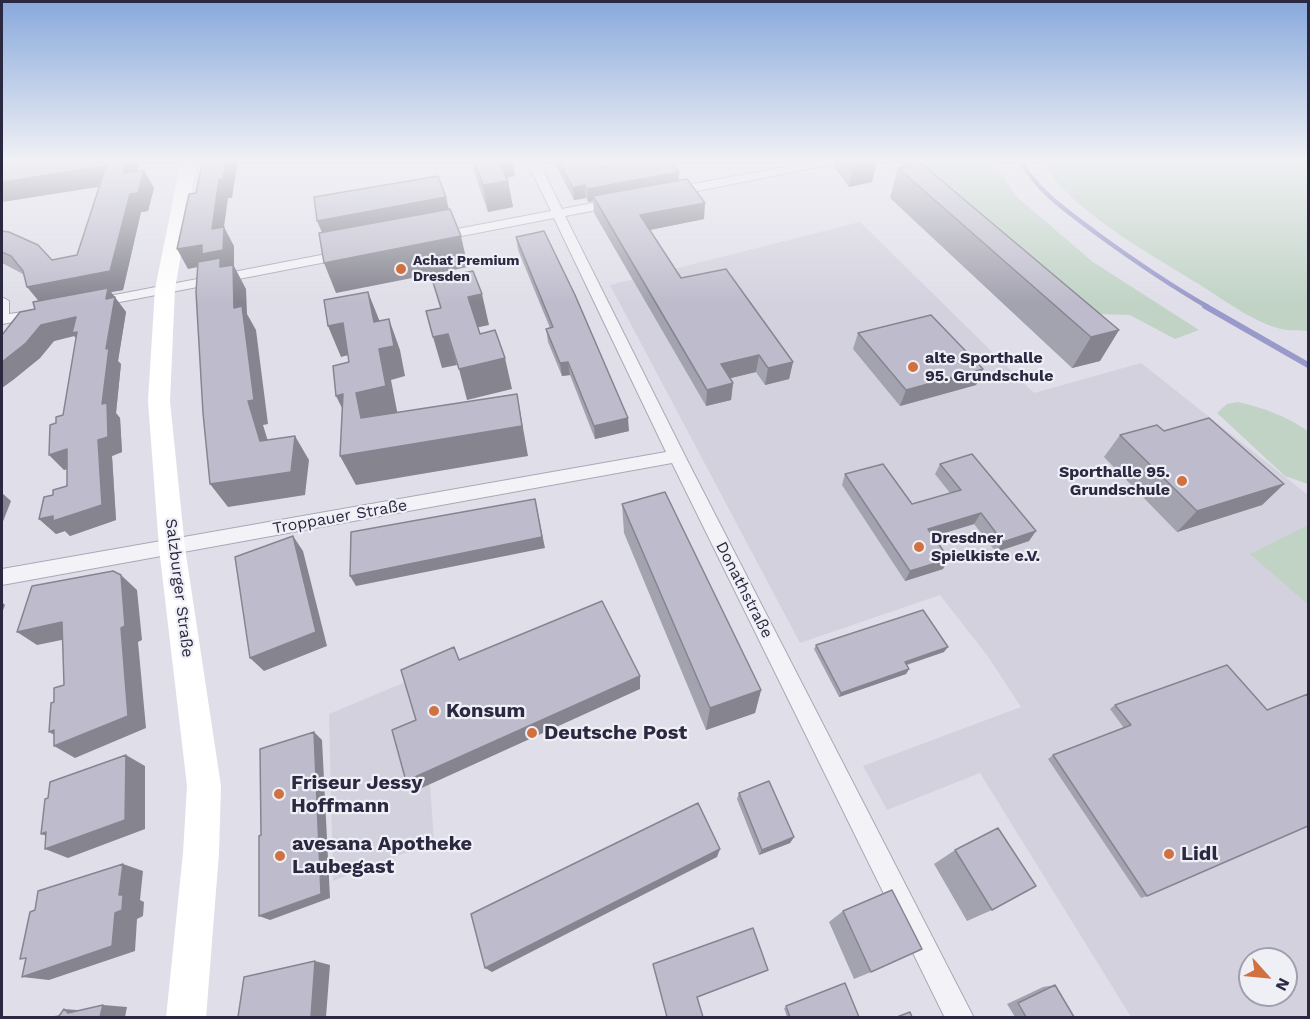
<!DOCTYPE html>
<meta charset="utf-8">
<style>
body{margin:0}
#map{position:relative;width:1310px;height:1019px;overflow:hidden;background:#e0dfe9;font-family:"Work Sans",sans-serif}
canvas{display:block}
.frame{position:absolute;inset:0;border:3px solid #2b2841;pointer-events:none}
.north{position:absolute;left:1238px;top:947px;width:60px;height:60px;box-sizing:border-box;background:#efeff6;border:2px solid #a19fae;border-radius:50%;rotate:117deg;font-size:16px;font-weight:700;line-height:24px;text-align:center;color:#2b2841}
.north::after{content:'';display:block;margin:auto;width:21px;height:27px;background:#d17141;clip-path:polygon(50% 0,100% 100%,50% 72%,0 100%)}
</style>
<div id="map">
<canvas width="1310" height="1019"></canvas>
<div class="frame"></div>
<div class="north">N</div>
</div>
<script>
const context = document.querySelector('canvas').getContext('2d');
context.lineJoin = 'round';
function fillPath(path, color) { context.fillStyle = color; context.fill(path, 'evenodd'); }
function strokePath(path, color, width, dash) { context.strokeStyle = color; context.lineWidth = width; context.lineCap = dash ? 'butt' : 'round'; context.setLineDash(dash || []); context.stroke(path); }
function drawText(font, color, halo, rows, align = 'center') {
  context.font = font + ' "Work Sans",sans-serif'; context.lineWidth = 4.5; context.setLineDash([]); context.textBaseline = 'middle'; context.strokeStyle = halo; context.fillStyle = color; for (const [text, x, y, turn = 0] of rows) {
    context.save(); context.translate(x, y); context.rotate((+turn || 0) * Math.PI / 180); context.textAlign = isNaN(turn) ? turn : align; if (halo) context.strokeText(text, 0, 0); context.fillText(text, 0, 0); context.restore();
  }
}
fillPath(new Path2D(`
 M860,222L1034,393L1141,363L1308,495V525L1251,554L1308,605V1017H1131L980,773L887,810L863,766L1021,707L989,658L940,595L800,643L610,285ZM1250,959H1286V995H1250Z
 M603,615L640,689L430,784L434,842L333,881L329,714L460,659L465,673Z`), '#d3d1de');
fillPath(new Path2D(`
 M898,160H991L1018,198L1093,262L1199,330L1175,339L1130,315L1098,314Z
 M1041,160H1308V331C1300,330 1289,331 1281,329C1251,321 1223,299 1197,283C1149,253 1069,210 1041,160Z
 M1238,402C1264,408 1286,416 1308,431V484L1285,476L1217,413L1227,404Z
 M1308,525V605L1250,554Z`), '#c0d3c5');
strokePath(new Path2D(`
 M1020,160C1038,192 1067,211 1096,233C1133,260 1168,284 1208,307`), '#9999ca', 4.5);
strokePath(new Path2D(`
 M1205,306L1308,365`), '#9999ca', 6);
const street = new Path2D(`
 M526,160H538L562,209L618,198L624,202L618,206L565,216L685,456L974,1018H945L672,463L2,585V569L666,452L554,218L436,241L430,237L436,233L551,211Z
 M821,160H844L838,163L672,196L666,192L672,188Z
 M885,160H898L926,184L920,187L916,186Z
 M347,250L353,254L352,257L94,307L87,303L94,299Z
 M2,297L9,301V314L38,310L45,314L38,318L2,324Z`);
strokePath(street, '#aaa8b7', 2);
fillPath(street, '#f3f2f7');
fillPath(new Path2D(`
 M181,160H197L175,289L170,401L185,548L221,786L219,853L206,1018H166L183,853L187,786L159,548L148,401L155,289Z`), '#fff');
fillPath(new Path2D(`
 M2,160H139L137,171L154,188L148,211L141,212L123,290L111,292L126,312L118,361L121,364L116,413L120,418L122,452L112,456L116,520L70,536L65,531L56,534L39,519L53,495L67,486V469L64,470L56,423L63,415L76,338L74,336L54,341L40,358L13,380L35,309L39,301L23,274L2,263V231L52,260L77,255L99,186L2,202Z
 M472,160H512L515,176L507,178L508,181L513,207L488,212L474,172Z
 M553,160H596L600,167L679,172V180L704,219L649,230L681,278L793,362L789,379L765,385L756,372L730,378L733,383L731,400L706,406L594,213L593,201L588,202L586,198L574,200Z
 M834,160H877L872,182L849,187L833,166Z
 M898,168L1119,330L1100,361L1072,368L890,198Z
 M516,237L629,431L595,439L570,375L562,376L548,342L546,329L550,328L518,250Z
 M858,333L983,369L976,385L900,406L853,349Z
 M1164,431L1284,484L1262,505L1177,532L1104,457L1120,435Z
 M940,464L1029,541L996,552L974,524L933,536L943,569L905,581L842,485L845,474L912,504L950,493L935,474Z
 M622,504L761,690L755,713L706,730L624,533Z
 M816,645L944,652L907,665L909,669L906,674L839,697L814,649Z
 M1115,705L1267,710L1147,896L1141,898L1048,759L1053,755L1124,728L1110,709Z
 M739,793L794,837L790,843L759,855L737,799Z
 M955,850L992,910L967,921L934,864Z
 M843,911L871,972L854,979L829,922Z
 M845,983L859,1017H787L784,1008Z
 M1055,985L1074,1017H1015L1007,1004L1043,987Z`), '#a3a2af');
fillPath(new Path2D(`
 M2,160H94L2,176Z
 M125,160H139L134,191L123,173Z
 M226,160H238L232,198H228L224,227L234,246V266L246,289L247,314L256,330L268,424L263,425L275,464L260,441L208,265L188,269L177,249L212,229L219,179Z
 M496,160H512L515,176L500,179Z
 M855,160H877L872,182L849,187Z
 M106,166L117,184L2,202V182Z
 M144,170L154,188L148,211L141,212L123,290L111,292L126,312L118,361L121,364L116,413L120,418L122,452L112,456L116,520L70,536L65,531L56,534L39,519L53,516L98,440L102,404L106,349L113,309L42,305L27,287L110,271L130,194Z
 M679,172V185L593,196V201L588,202L587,189Z
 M508,181L513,207L488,212L483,185Z
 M585,185L586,198L574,200L573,188Z
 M446,197L453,227L330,251L317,221Z
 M705,203L704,219L640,232V215Z
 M461,236L468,267L336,293L324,263Z
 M368,292L380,322L389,319L400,350L405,376L391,380L398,416L361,418L356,393L374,322Z
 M482,294L489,325L475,328L468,297Z
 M76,317L85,349L74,336L54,341L40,358L13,380L2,388V362L41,325Z
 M343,323L356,353L341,357L328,326Z
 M1119,330L1100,361L1072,368L1091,337Z
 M448,334L457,365L442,368L433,337Z
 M759,355L756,372L719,381L721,364Z
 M505,358L512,389L467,400L459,369Z
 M568,362L570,375L562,376L560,363Z
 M793,362L789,379L765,385L768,368Z
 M983,369L976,385L900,406L906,390Z
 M733,383L731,400L706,406L707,390Z
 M343,394L351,426L336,396Z
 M517,394L528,456L356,485L340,456Z
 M628,418L629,431L595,439L594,426Z
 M295,436L309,460L305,495L228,507L210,484Z
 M67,449L81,465L64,470L49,455Z
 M1284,484L1262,505L1177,532L1197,511Z
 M2,493L11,501L2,524Z
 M535,499L545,548L356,586L350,576Z
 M981,513L974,524L922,540L928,529Z
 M1036,531L1029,541L996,552L1003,542Z
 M293,536L303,551L327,646L264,671L250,658Z
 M949,559L943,569L905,581L910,571Z
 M121,575L137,590L142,640L138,642L146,728L75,758L54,746L66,741L49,732L121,628Z
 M2,602L5,605L2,613Z
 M62,622L81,636L37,645L17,632Z
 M948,647L944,652L902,666L905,662Z
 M909,669L906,674L839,697L841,693Z
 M640,676V689L415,791L406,781Z
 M761,690L755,713L706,730L710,708Z
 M314,732L322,740L330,898L270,920L259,916Z
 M126,755L145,766V829L68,858L45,849L64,842L41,834Z
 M794,837L790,843L759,855L762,850Z
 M720,849L717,857L492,972L485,968Z
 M123,864L143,871L140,900L144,902L143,916L137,919L135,951L49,980L22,977L115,913L119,895Z
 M315,961L330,965L326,1017H311Z
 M768,970L766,971L696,998L697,997Z
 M103,1005L127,1007L125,1017H100Z
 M64,1009L90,1011L68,1013Z`), '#85848f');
const building = new Path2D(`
 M33,160H125L123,173L144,170L138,193L130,194L110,271L27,287L23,271L11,256L2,252V231L9,232L38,245L52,260L77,255L106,166L2,182V165Z
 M203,160H226L223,179H219L212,229L224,227L223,250L202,254V245L177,249L189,194L196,193Z
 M474,160H498L508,181L483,185Z
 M558,160H596L600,167L636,160H670L679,172L587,189L585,185L573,188Z
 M922,164L1119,330L1091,337L898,168Z
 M438,176L446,197L317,221L314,197Z
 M687,179L705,203L640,215L681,278L726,269L793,362L768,368L759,355L721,364L733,383L707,390L593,196Z
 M450,209L461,236L324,263L319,233Z
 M544,231L575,295L628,418L594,426L568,362L560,363L546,329L553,327L516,237Z
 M220,258V267L233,265L234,308L242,306L254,400L248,401L260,441L295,436L291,472L210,484L203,413L196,292L198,262Z
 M473,271L482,294L468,297L480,334L495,330L505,358L459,369L448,334L433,337L426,311L441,308L432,279Z
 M108,288L106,299L115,297L106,349L109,348L102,404L107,403L108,437L98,440L102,505L53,521V516L39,519L44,497L53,495V490L67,486V449L49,455L50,425L56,423V417L63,415L77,332L72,333L76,317L41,325L26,343L2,362V335L20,312L35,309L33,302Z
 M368,292L374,322L389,319L394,346L379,349L386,386L356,393L361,418L517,394L522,426L340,456L343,394L336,396L333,366L349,362L343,323L328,326L324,300Z
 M931,315L983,369L906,390L858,333Z
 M1209,418L1284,484L1197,511L1120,435L1157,425L1164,431Z
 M972,454L1036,531L1003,542L981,513L928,529L949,559L910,571L845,474L883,464L912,504L961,490L940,464Z
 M665,492L761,690L710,708L622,504Z
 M535,499L542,537L350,576L351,532Z
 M293,536L316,632L250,658L235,557Z
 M113,571L121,575L125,626L121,628L128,716L54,746V730L49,732L51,703L54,702V688L64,685L62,622L17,632L32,586Z
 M602,601L640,676L406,781L392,730L416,720L401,670L454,647L459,660Z
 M923,610L948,647L905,662L909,669L841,693L816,645Z
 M1227,665L1267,710L1308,694V826L1147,896L1053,755L1131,725L1115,705Z
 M314,732L321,894L259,916V836L261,835L260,749Z
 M126,755L125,820L45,849L46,832L41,834L45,799L48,798L50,782Z
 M769,781L794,837L762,850L739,793Z
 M698,803L720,849L485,968L471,914Z
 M998,828L1036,886L992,910L955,850Z
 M123,864L119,895H123L122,910L115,913L112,946L22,977L26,958L20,959L30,912L35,910L38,891Z
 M892,890L922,949L871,972L843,911Z
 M753,928L768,970L697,997L703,1017H667L653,964Z
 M315,961L311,1017H238L244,977Z
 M845,983L859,1017H790L786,1006Z
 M1055,985L1074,1017H1026L1018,1003Z
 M103,1005L100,1017H53L59,1016L64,1009L68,1013Z
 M910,1012L912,1017H897Z`);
fillPath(building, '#bebccc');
strokePath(building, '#85848f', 1.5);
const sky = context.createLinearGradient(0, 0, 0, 303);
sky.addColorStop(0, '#88a9dc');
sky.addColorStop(0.53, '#f1f1f5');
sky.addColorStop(1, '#f1f1f500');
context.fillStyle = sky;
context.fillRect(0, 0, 1310, 303);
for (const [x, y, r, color] of [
 [401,269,6,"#d17141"],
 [913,367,6,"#d17141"],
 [1182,481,6,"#d17141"],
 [919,547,6,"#d17141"],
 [434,711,6,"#d17141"],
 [532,733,6,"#d17141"],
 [279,794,6,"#d17141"],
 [1169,854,6,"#d17141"],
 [280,856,6,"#d17141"]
]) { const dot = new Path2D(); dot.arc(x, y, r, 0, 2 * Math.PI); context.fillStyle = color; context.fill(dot); strokePath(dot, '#efeff6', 2); }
drawText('bold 14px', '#2b2841', '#efeff6', [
 ["Achat Premium",413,261],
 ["Dresden",413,277]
], 'left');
drawText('bold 16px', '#2b2841', '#efeff6', [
 ["alte Sporthalle",925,358],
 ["95. Grundschule",925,376],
 ["Sporthalle 95.",1170,472,"right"],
 ["Grundschule",1170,490,"right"],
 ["Dresdner",931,538],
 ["Spielkiste e.V.",931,556]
], 'left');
drawText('16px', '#2b2841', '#efeff6', [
 ["Troppauer Straße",340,517,-10],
 ["Salzburger Straße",179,588,83],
 ["Donathstraße",744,590,63]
]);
drawText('bold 20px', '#2b2841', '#efeff6', [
 ["Konsum",446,711],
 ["Deutsche Post",544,733],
 ["Friseur Jessy",291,783],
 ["Hoffmann",291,806],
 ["avesana Apotheke",292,844],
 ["Laubegast",292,867],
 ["Lidl",1181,854]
], 'left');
</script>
